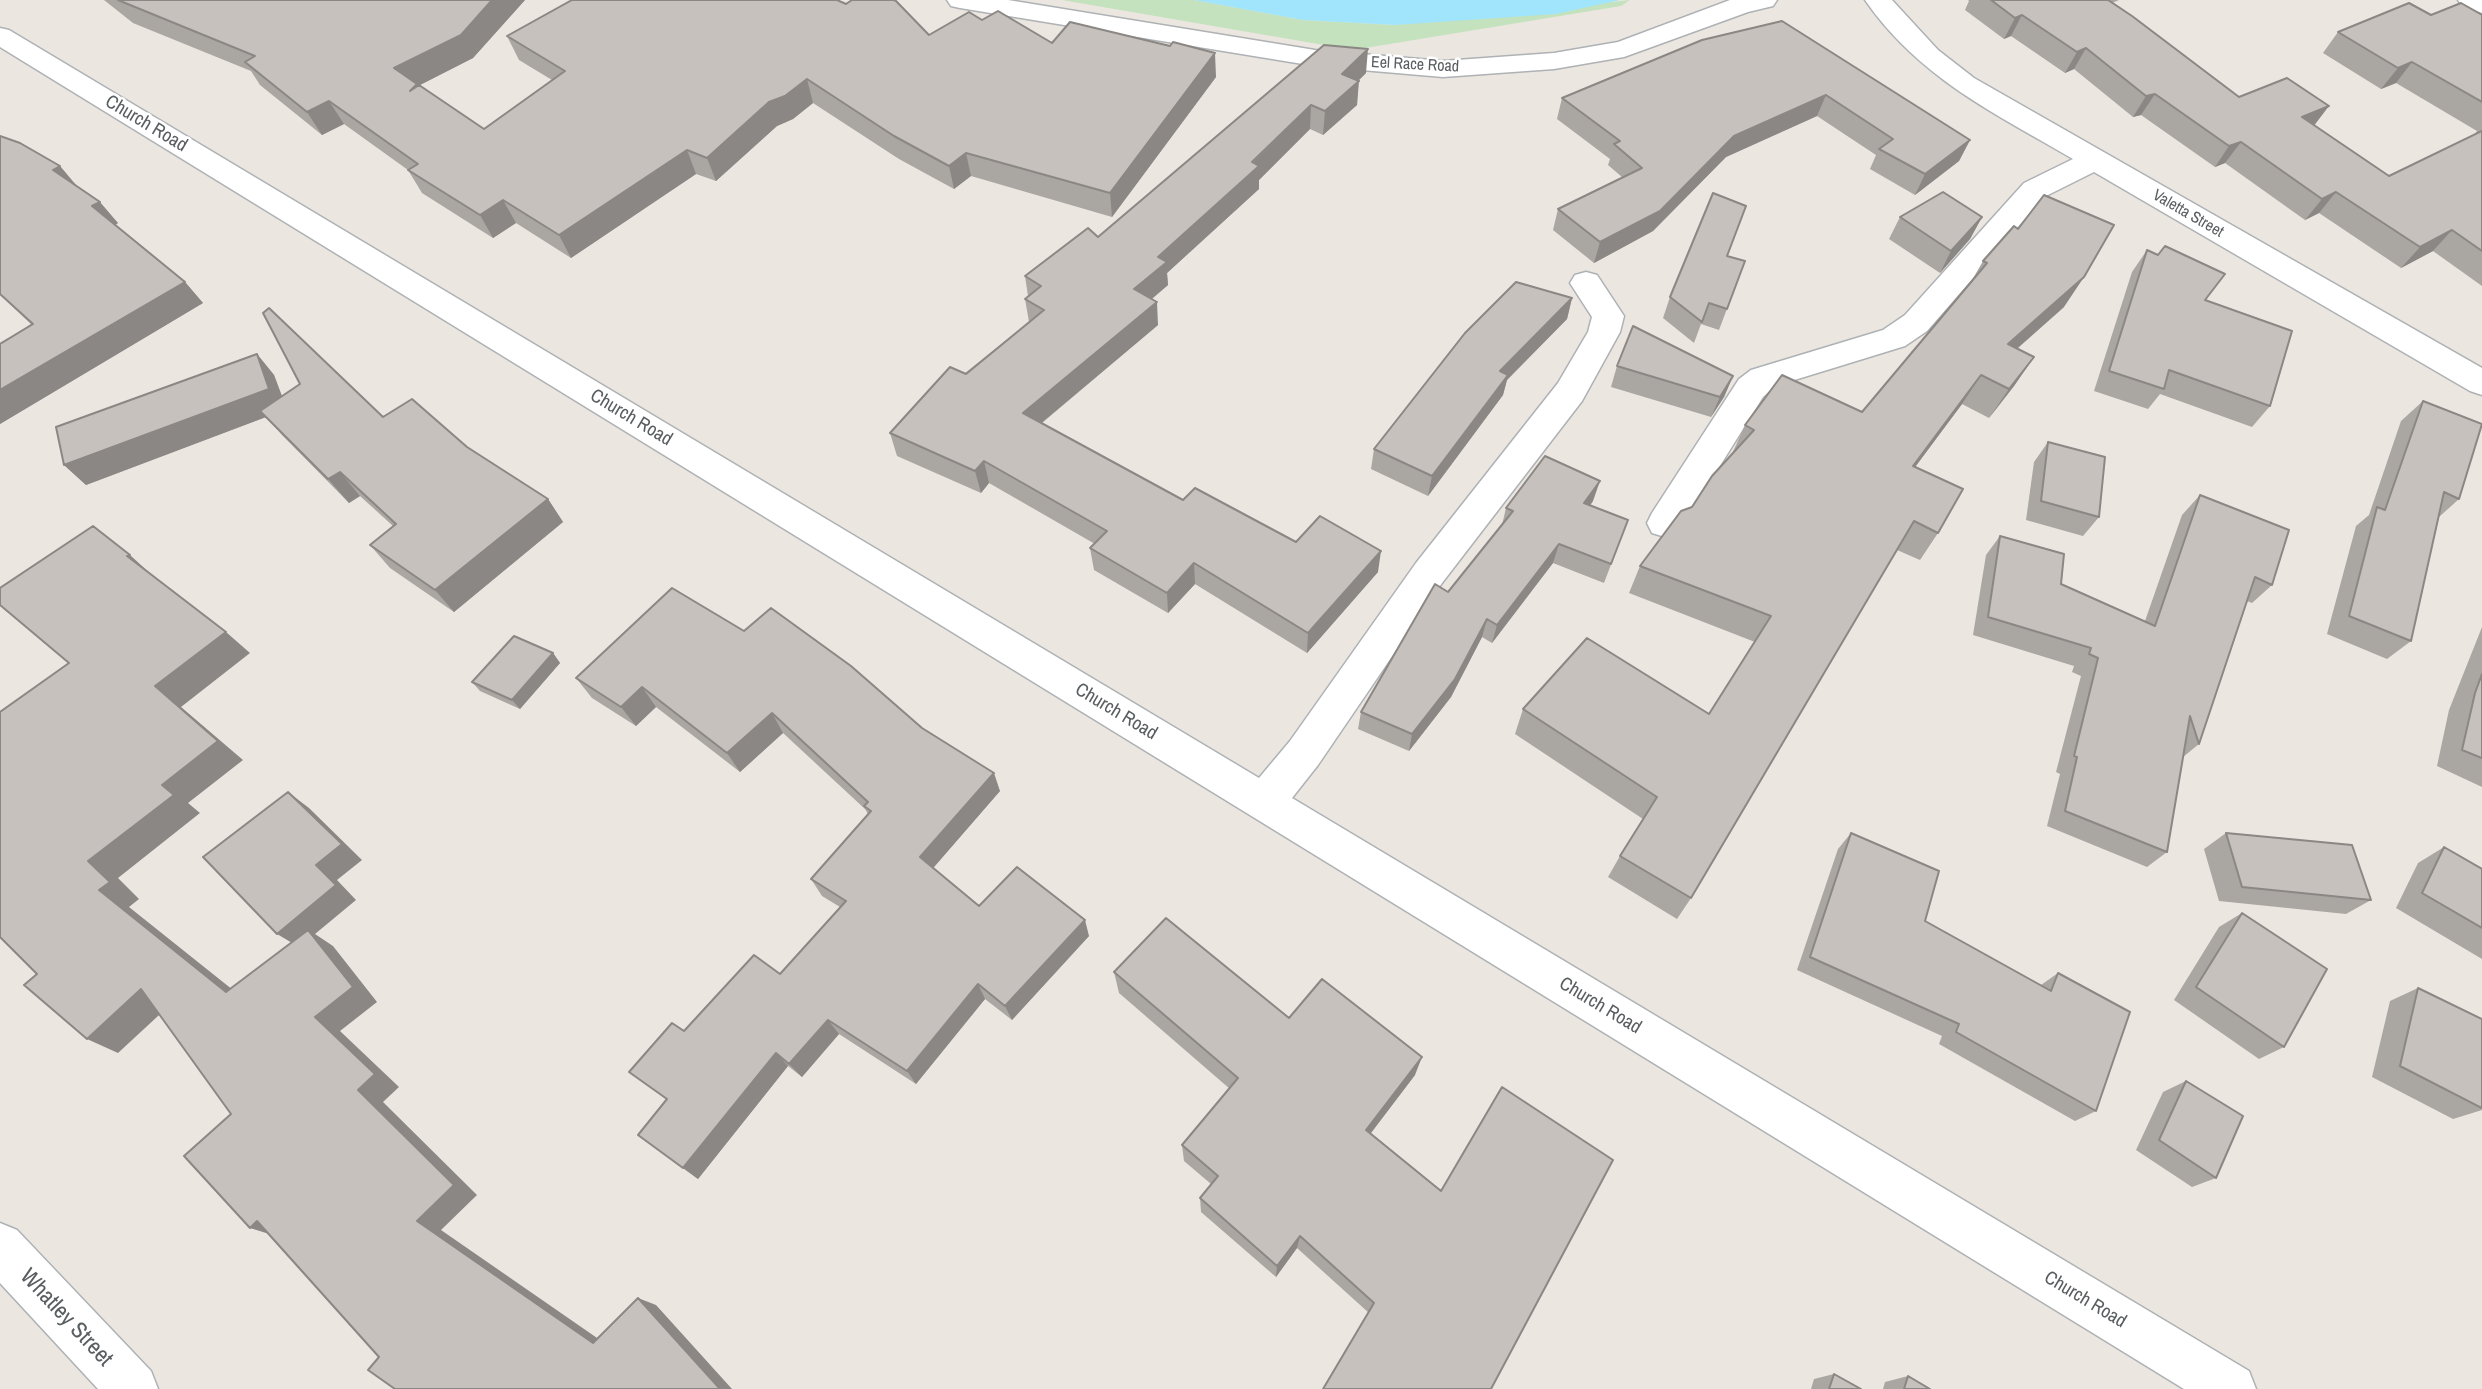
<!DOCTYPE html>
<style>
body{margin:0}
canvas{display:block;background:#ebe6e0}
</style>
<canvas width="2482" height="1389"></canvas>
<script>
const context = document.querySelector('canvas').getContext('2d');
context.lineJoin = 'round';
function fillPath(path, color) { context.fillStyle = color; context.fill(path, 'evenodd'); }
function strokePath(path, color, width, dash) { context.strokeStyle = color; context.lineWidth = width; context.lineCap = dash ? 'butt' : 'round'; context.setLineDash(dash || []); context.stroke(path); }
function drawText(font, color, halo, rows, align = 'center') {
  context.font = font + ' "Archivo Narrow",sans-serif'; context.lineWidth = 5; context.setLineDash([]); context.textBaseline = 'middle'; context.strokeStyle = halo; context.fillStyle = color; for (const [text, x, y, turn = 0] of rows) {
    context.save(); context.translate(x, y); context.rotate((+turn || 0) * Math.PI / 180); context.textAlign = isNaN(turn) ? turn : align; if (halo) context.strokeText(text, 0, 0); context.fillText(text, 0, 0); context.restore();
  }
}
fillPath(new Path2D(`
 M1062,0H1194L1303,20L1395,25L1630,0L1621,6L1353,50Z`), '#c4e2bd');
fillPath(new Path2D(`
 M1194,0H1620L1556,14L1395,25L1303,20Z`), '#a0e5fb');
const minor = new Path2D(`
 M947,0H1008L1315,50L1443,61L1554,53L1618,42L1730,0H1777L1773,6L1748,12L1624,57L1554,69L1443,77L1315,66L960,8L951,6Z
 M1865,0H1892L1938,50L1974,78L2482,368V395L2470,391L2094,172L2044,197L1927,331L1905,346L1775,386L1763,397L1678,533L1665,537L1652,533L1647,523L1652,513L1739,379L1751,370L1883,330L1905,315L2024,183L2073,159C1994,113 1918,77 1865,0Z
 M2458,0H2482V13L2462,6Z
 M0,28L9,30L1259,778L1290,741L1416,563L1558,383L1588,332L1592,317L1570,283L1575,275L1586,272L1597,275L1624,316L1620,332L1582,401L1442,583L1318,765L1292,798L2249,1371L2256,1389H2184L0,47Z
 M0,1223L17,1230L151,1371L158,1389H98L0,1283Z`);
strokePath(minor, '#aeb2b5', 3);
fillPath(minor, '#fff');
fillPath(new Path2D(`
 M104,0H525L473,58L418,86L484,129L552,80L519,60L507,36L846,4L929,35L982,20L1052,43L1216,77L1112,217L971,176L954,189L899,159L813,103L793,119L777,126L716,181L696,174L571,258L516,223L493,238L422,193L408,170L344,124L322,135L260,85L251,71L133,23Z
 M1968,0H2119L2112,3L2239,97L2314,125L2389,176L2474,135L2477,131L2396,83L2381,89L2323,53L2338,32L2431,15H2482V286L2433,251L2401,268L2319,213L2305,220L2225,163L2215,167L2141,115L2133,117L2074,69L2065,73L2011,36L2004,39L1965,10L1969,1Z
 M1702,40L1970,140L1959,161L1915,195L1870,169L1876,155L1817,116L1726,157L1653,231L1594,263L1553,230L1558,209L1622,177L1608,165L1610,159L1557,119L1562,98Z
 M1324,45L1366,73L1358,81L1357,105L1323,135L1310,129L1259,180V189L1167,273L1168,285L1152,299L1158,325L1042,423L1183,500L1378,572L1307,653L1195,584L1168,613L1094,570L1090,548L1095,544L989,483L981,493L897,456L890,433L1029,322L1025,299L1028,296L1025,276L1098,237Z
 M0,136L60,166L78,187L118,223L115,225L185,282L203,303L0,424V344L31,324L0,295Z
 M1900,217H1982L1970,239L1940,273L1889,239Z
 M2147,250L2205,300L2270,406L2252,427L2160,394L2148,409L2094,391L2132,272Z
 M1727,256L1745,261L1719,330L1701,324L1694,343L1663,318L1670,297Z
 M1983,261L2064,307L2017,349L2034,357L2014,386L1989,418L1962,404L1915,467L1938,533L1920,560L1897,550L1691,898L1677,919L1608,877L1620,856L1643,819L1515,734L1523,709L1709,714L1755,642L1629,593L1640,566L1692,507L1732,454L1745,425L1862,412L1971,282Z
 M1572,298L1567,319L1507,380L1503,395L1428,496L1371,469L1374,449Z
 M257,354L274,375L282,396L383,417L467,447L548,499L563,522L454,612L390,568L370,545L393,526L360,496L349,503L282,435L266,417L86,485L64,465Z
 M1617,366L1733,376L1724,397L1711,417L1611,387Z
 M2423,401L2459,499L2439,517L2411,641L2387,659L2327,634L2356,526L2369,515L2401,421Z
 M2048,442L2099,517L2083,536L2026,520L2034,462Z
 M2200,495L2272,585L2252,603L2247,601L2199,744L2183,757L2167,852L2147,867L2047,826L2060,774L2056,772L2081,676L2072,672L2074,666L1973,635L1986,555L2000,536L2061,584L2145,621L2182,515Z
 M1593,501L1590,505L1628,520L1604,583L1553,563L1492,643L1482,637L1451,697L1409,751L1358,729L1361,712L1448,592L1502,525L1506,508Z
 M2482,627V787L2437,766L2449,710Z
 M744,631L922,728L1000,791L933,868L979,906L1089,936L1012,1020L985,999L916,1084L839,1034L802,1077L788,1066L698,1179L683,1168L667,1100L629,1072L684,1031L780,974L840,907L822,896L811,879L868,814L865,809L783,733L740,772L656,707L636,726L592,698L576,678Z
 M553,653L560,663L520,709L480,691L472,682Z
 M1851,833L1925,921L2041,985L2058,973L2096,1111L2075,1121L1939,1044L1942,1036L1797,970L1838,849Z
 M2226,833L2371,900L2346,914L2219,901L2204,849Z
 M2444,847L2482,869V959L2396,908L2418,863Z
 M2242,913L2284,1047L2259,1059L2174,1000L2219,927Z
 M1114,972L1289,1018L1415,1075L1371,1133L1441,1191L1369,1313L1297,1248L1276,1277L1201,1212L1200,1198L1211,1184L1184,1161L1182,1145L1230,1089L1119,993Z
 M2418,988L2482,1019V1110L2453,1119L2372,1077L2390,1001Z
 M2186,1081L2216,1178L2192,1187L2136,1150L2163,1092Z
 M1834,1374L1861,1389H1811L1814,1379Z
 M1908,1376L1930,1389H1883L1885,1382Z`), '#aaa6a2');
fillPath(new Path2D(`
 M492,0H525L473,58L418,86L430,107L394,68Z
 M2022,15L2011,36L2004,39L2015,18Z
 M2086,48L2074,69L2065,73L2077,52Z
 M1368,49L1366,73L1350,89L1359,81L1357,105L1323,135L1325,111L1342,74Z
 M1215,53L1216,77L1112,217L1110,193Z
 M2412,62L2396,83L2381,89L2398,68Z
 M807,79L813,103L793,119L777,126L716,181L707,158L769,102Z
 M2155,94L2141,115L2133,117L2146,96Z
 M1826,95L1817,116L1726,157L1653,231L1594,263L1600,242L1734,136Z
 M329,101L344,124L322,135L307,112Z
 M1311,105L1310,129L1259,180V189L1167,273L1168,285L1136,312L1134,289L1158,257Z
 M2329,106L2313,127L2302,117Z
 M1970,140L1959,161L1915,195L1925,174Z
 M2241,142L2225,163L2215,167L2229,146Z
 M687,150L696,174L571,258L559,235Z
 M966,153L971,176L954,189L949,166Z
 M60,166L78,188L53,170Z
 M2336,192L2319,213L2305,220L2322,199Z
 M503,200L516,223L493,238L480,215Z
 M100,202L118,223L111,228L92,206Z
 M1982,217L1970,239L1940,273L1951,251Z
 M2452,230L2433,251L2401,268L2420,247Z
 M2084,277L2064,307L1989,373L2008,344Z
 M185,282L203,303L0,424V390Z
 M1572,298L1567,319L1507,380L1503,395L1428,496L1432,476L1500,371Z
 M1157,302L1158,325L1027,435L1023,413Z
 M257,354L274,375L287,410L260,411L266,417L86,485L64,465Z
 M2034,357L2014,386L1989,418L2009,389Z
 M1981,375L1962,404L1895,494L1913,466Z
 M1733,376L1724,397L1711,417L1720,397Z
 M984,461L989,483L981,493L975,471Z
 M340,472L360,496L349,503L328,479Z
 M1600,481L1593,501L1578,523L1584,503Z
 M548,499L563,522L454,612L435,590Z
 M1559,544L1553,563L1492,643L1497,625Z
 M1381,551L1378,572L1307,653L1308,633Z
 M130,555L154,577L127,556Z
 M1194,563L1195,584L1168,613L1167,593Z
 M1487,619L1482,637L1451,697L1409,751L1412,734Z
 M226,632L250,653L181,707L243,760L188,803L200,813L118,878L139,899L129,907L253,1006L226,992L99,890L88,861L162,785L155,686Z
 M553,653L560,663L520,709L512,700Z
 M642,687L656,707L636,726L621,707Z
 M772,713L783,733L740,772L727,753Z
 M994,773L1000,791L928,874L920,857Z
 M288,792L309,808L362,860L337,880L356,900L315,934L333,946L377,1002L340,1031L399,1087L383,1102L477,1195L441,1230L613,1349L593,1343L417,1221L358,1090L315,1017L299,947L277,934Z
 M1085,920L1089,936L1012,1020L1005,1006Z
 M978,984L985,999L916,1084L907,1071Z
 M141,989L171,1004L118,1053L87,1039Z
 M828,1020L839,1034L802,1077L789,1064Z
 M776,1053L788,1066L698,1179L683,1168Z
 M1422,1057L1415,1075L1361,1146L1366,1130Z
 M257,1221L279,1237L250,1228Z
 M1300,1236L1297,1248L1276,1277L1277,1266Z
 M638,1298L656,1305L732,1389H720Z`), '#8b8784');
const building = new Path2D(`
 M118,0H492L461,35L394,68L417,84L410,91L419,85L484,129L565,71L507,36L572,0H837L846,4L852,0H894L896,1L929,35L969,12L982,20L998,11L1052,43L1070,22L1170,46L1173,42L1215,53L1110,193L966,153L949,166L894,136L807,79L785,96L769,102L707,158L687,150L559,235L503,200L480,215L408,170L418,164L329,101L307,112L245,62L255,56Z
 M1991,0H2108L2132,16L2239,97L2287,78L2329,106L2302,117L2389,176L2482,131V251L2452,230L2420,247L2336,192L2322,199L2241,142L2229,146L2155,94L2146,96L2086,48L2077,52L2022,15L2015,18Z
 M2409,3L2431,15L2461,3L2482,15V102L2412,62L2398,68L2338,32Z
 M1782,21L1970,140L1925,174L1879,149L1893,139L1826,95L1734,136L1660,211L1600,242L1558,209L1642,168L1614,144L1620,141L1562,98L1702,40Z
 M1324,45L1368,49L1342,74L1359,81L1325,111L1311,105L1252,162L1259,166L1158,257L1167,262L1134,289L1157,302L1023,413L1183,500L1195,488L1296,542L1320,516L1381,551L1308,633L1194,563L1167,593L1090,548L1107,531L984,461L975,471L890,433L950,367L966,374L1044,310L1025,299L1041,286L1025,276L1088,228L1098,237Z
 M0,136L20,143L60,166L53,170L100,202L92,206L185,282L0,390V344L33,324L0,294Z
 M1943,192L1982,217L1951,251L1900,217Z
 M1713,193L1746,206L1727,256L1745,261L1727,309L1709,303L1702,322L1670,297Z
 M2044,195L2114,225L2084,277L2008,344L2034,357L2009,389L1981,375L1913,466L1963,489L1938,533L1914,521L1691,898L1620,856L1657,797L1523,709L1587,638L1709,714L1771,616L1640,566L1681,511L1692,507L1712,476L1754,430L1745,425L1782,375L1862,412L1987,263L1983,261L2014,226L2018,229Z
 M2165,246L2225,274L2205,300L2292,331L2270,406L2169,370L2164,389L2109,371L2147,250L2158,255Z
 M1516,282L1572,298L1500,371L1508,375L1432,476L1374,449L1465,333Z
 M269,308L383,417L412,399L467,447L548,499L435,590L370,545L396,524L340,472L328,479L260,411L300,384L263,313Z
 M1633,326L1733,376L1720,397L1617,366Z
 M257,354L269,389L64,465L56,427Z
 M2423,401L2482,424L2459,499L2444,492L2411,641L2349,616L2377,507L2385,510Z
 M2048,442L2105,457L2099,517L2041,501Z
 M1545,456L1600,481L1584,503L1628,520L1611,564L1559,544L1497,625L1487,619L1455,679L1412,734L1361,712L1435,584L1448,592L1513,511L1506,508Z
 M2200,495L2289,530L2272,585L2255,577L2199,744L2190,716L2167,852L2065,811L2077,757L2074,756L2098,658L2089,654L2091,648L1988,617L2000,536L2064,554L2061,584L2155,626Z
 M93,526L130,555L127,556L226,632L155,686L218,741L162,785L174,795L88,861L110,882L99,890L226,992L308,930L353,987L315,1017L375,1074L358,1090L454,1185L417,1221L593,1343L638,1298L720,1389H395L368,1370L379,1357L257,1221L250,1228L184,1156L231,1114L141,989L87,1039L24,985L37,974L0,937V712L69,663L0,605V588Z
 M672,588L744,631L771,608L851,666L922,728L994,773L920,857L979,906L1017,867L1085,920L1005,1006L978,984L907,1071L828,1020L789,1064L776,1053L683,1168L638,1135L667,1099L629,1072L672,1023L684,1031L754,955L780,974L846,901L811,879L871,811L864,806L868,802L772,713L727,753L642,687L621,707L576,678Z
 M514,636L553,653L512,700L472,682Z
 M2482,674V758L2462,750L2475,693Z
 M288,792L342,844L316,865L336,885L277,934L203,857Z
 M1851,833L1939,871L1925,921L2051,991L2058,973L2130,1012L2096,1111L1956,1032L1959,1024L1810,957Z
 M2226,833L2352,845L2371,900L2242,887Z
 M2444,847L2482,869V928L2422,893Z
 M2242,913L2327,969L2284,1047L2196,987Z
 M1166,918L1289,1018L1322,979L1422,1057L1366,1130L1441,1191L1502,1087L1613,1160L1491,1389H1323L1374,1303L1300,1236L1277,1266L1200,1198L1218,1176L1182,1145L1238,1078L1114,972Z
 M2418,988L2482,1019V1108L2400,1066Z
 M2186,1081L2243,1116L2216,1178L2159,1140Z
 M1834,1374L1861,1389H1829Z
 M1908,1376L1930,1389H1904Z`);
fillPath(building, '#c6c1bc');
strokePath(building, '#8b8784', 2);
drawText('16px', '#595e60', '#fff', [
 ["Eel Race Road",1415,65,3],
 ["Valetta Street",2188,214,30]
]);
drawText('19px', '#595e60', '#fff', [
 ["Church Road",146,124,31],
 ["Church Road",631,418,31],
 ["Church Road",1116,712,31],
 ["Church Road",1600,1006,31],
 ["Church Road",2085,1300,31]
]);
drawText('23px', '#595e60', '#fff', [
 ["Whatley Street",66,1318,47]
]);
</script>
